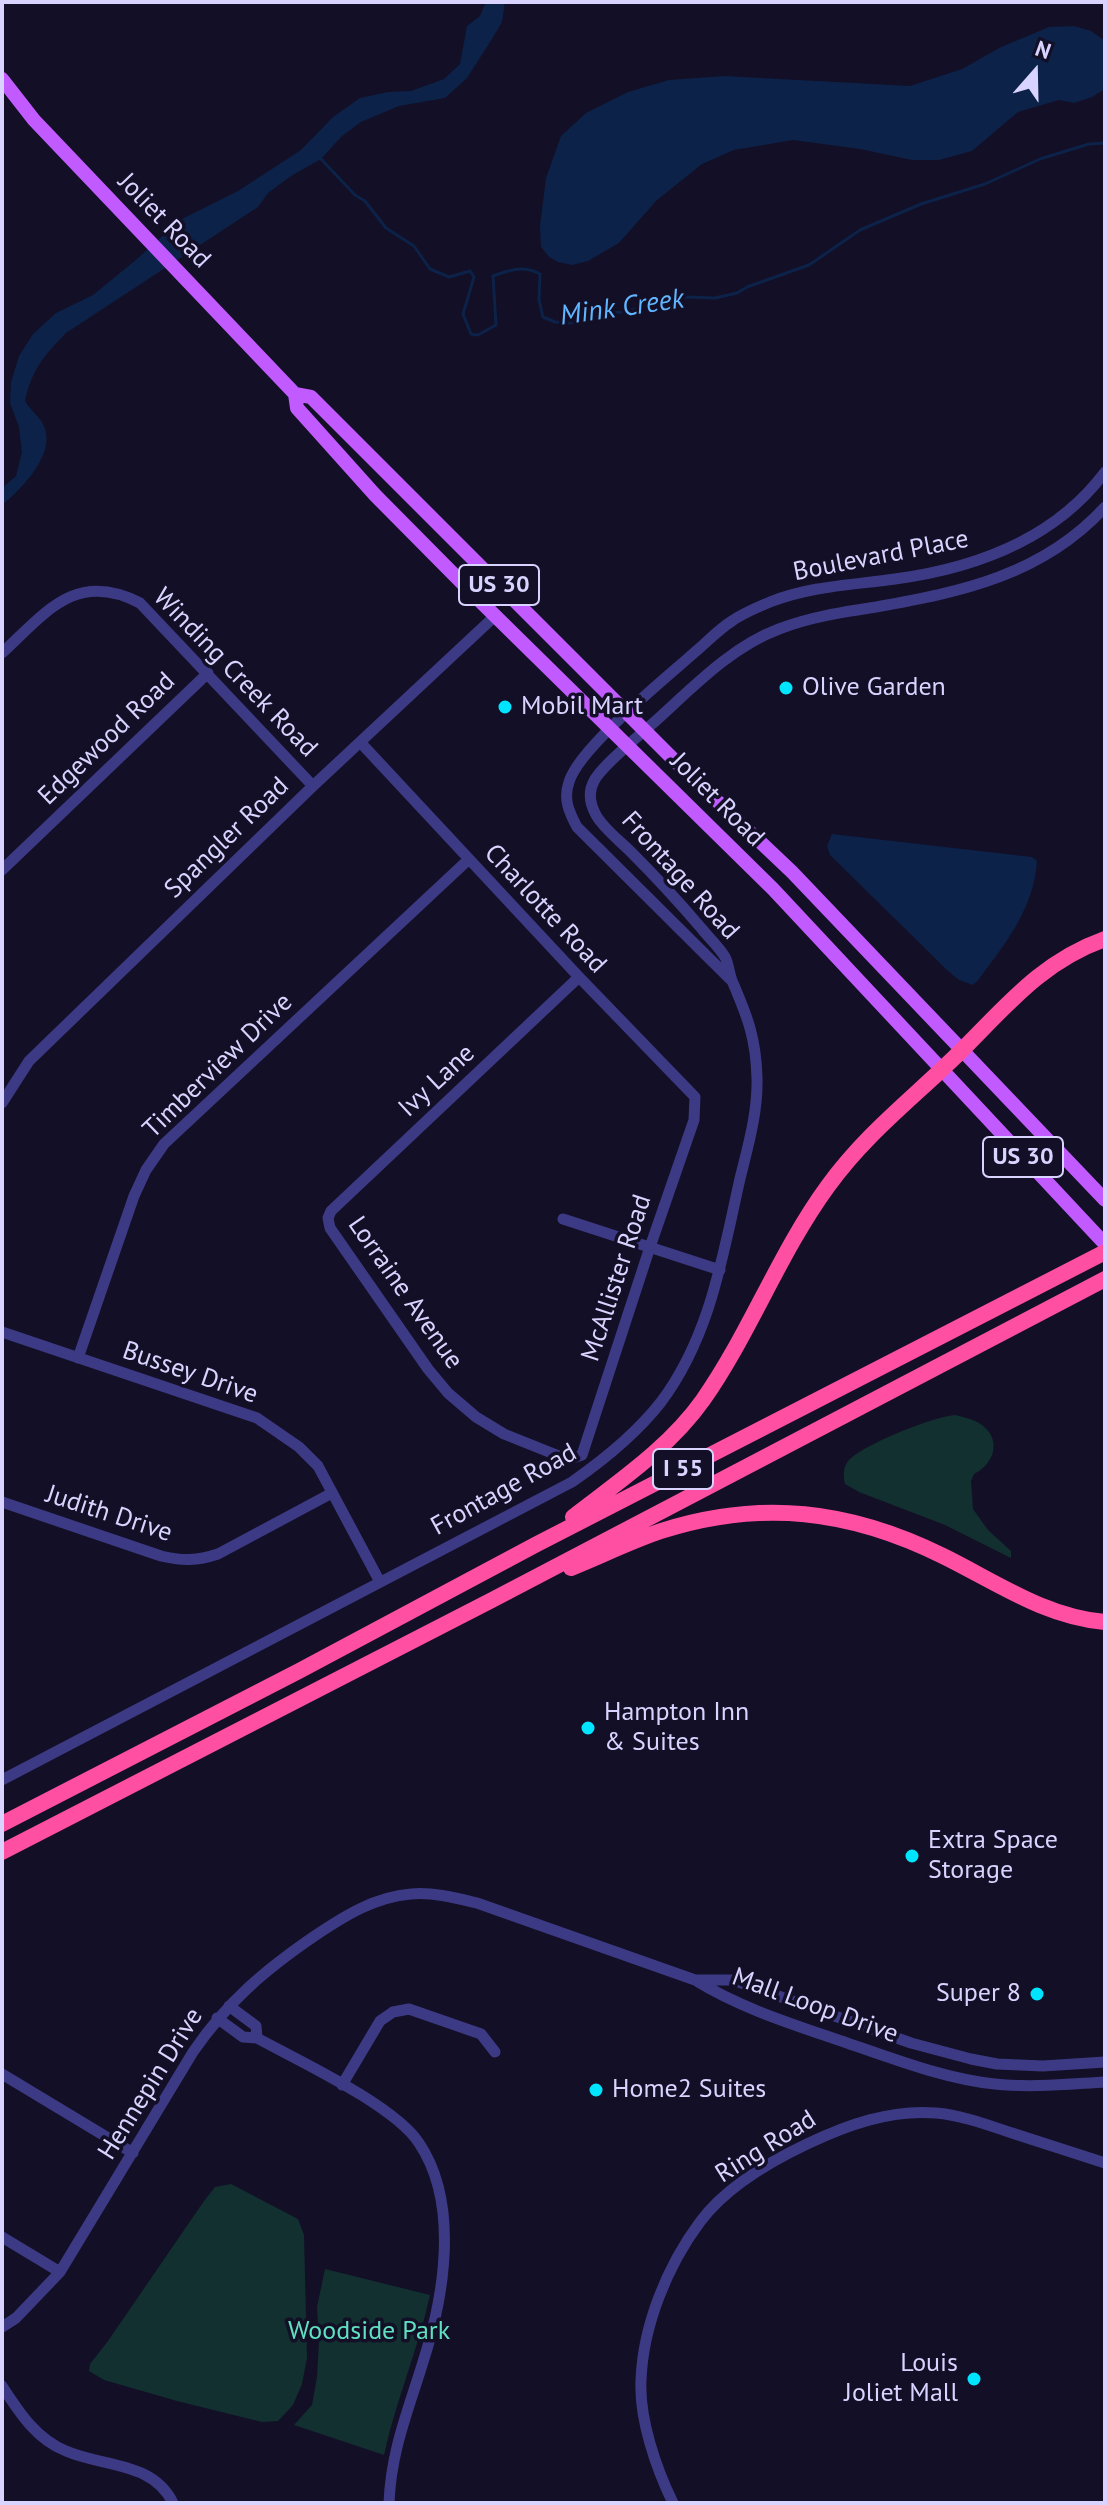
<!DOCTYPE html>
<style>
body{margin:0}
#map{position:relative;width:1107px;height:2505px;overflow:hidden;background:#130f26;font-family:"PT Sans",sans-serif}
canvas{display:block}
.frame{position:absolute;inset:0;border:4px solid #d9d4ff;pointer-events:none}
.north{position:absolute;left:995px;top:32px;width:80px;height:80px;-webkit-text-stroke:6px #130f26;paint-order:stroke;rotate:20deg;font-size:22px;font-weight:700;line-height:32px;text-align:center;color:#d9d4ff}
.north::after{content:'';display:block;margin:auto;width:28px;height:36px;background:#d9d4ff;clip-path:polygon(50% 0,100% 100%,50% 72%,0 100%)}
</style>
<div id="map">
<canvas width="1107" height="2505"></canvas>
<div class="frame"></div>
<div class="north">N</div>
</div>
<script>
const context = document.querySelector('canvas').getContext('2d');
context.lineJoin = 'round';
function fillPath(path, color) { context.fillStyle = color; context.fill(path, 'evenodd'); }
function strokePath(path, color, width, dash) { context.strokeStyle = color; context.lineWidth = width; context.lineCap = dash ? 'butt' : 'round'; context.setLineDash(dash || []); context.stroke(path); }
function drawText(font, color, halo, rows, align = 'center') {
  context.font = font + ' "PT Sans",sans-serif'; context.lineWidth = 7; context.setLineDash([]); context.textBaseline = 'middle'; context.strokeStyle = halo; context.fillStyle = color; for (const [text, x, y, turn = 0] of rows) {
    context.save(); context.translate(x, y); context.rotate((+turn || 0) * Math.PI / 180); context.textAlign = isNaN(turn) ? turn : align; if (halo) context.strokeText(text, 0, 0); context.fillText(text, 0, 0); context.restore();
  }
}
fillPath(new Path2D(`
 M955,1415C963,1417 972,1419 979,1423C1002,1437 996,1463 974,1474L971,1481L973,1509L988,1530L1011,1551V1558L945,1525L859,1492L845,1484C843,1476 843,1466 849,1460C865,1444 932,1417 955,1415Z
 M231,2184L298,2219L304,2235L307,2358L302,2384L293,2405L278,2421L262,2422L177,2401L104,2380L89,2371L90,2364L108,2341L204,2201L215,2187Z
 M325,2269L430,2295C418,2350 396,2400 384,2455L294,2425L312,2405L317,2377L319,2341L317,2307Z`), '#12302f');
fillPath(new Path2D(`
 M486,2H505L502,22L492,39L467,78L445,98L399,106L361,122L342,136L321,159L291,176L268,193L258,207L66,333C44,356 32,369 25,401C30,410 41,418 44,426C56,454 22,489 2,505V488L16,476L22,452L19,427L10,403L11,382L19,356L33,334L56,313L93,295L137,259L180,220L238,191L301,150L333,117L360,98L388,92L411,91L444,79L460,64L467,26L480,16Z
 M1074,26L1091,31L1105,41V89L1092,97L1074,103L1059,100L1018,112L972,151L939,160H912L860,149L793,140L734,150L702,164L656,201L619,243L588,261L572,265L558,262L549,257L541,247L540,226L546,178L561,136L586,113L628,92L669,80L724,76L910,86L962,69L1001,47L1049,27Z
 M832,834L1032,857L1037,861C1034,908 1006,943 979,979L973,985L959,980L948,971L830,855L827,846Z`), '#0c2248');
strokePath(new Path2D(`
 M321,159L355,195L365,201L386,228L414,246L430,269L449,277L470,271L474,277L463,314L471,334L478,335L496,325L493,276C510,270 523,265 540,274L539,300L543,317L555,322L571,323L595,314L622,312L688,297L715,298L737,293L747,287L809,265L860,230L921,204L985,184L1040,159L1089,144L1105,143`), '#0c2248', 3);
strokePath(new Path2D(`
 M2,653C46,612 76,570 140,603L313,786
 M360,742L579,977L695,1097L694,1120L650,1247L582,1455L573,1458H564L504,1434L476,1417L448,1393L428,1369L330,1228L328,1218L331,1211L579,977
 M2,870L208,673
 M730,979L577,827C569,812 563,799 569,782C579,748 666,678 695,652C707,642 719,629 732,621C743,613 758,607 770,602C810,586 853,585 895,579C976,568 1055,539 1105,472
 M2,1103L29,1061L313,786L495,616
 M563,1219L720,1270
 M2,1332L257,1418L299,1447L318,1466L380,1582
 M78,1358L134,1196L146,1170L164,1144L468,860
 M2,1502L161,1556C182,1561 197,1561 218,1554L332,1493
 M2,1780L572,1482C605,1459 636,1434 661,1402C709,1338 722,1260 739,1183C747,1149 758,1114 757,1078C756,1039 748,1018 733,983C729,975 729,964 725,957C719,947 709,938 702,929C679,902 655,876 630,851C619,840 603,828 596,815C590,804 588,792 594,781C602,765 645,731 660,717C695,685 733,646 779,629C810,617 843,612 876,607C961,592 1043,575 1105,507
 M695,1980H733L911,2043L971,2059L997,2064L1043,2066L1105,2062
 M229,2006L256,2026L257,2038
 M217,2018L243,2037L257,2038C299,2061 394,2105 419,2143C460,2204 444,2297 423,2362C408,2411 391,2451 389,2503
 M2,2074L133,2153
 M342,2085L380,2021L393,2012L409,2009L481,2034L495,2052
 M2,2237L60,2272
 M2,2327L16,2318L60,2272L193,2052C228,2001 266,1969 316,1935C346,1915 375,1897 411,1894C433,1892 456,1898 477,1903L695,1980C742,2009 795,2025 847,2043C895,2059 945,2079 995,2084C1031,2088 1069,2084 1105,2082
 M2,2386C19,2412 36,2439 66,2451C102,2467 153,2461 173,2503
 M673,2503C656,2468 639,2419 641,2380C643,2326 667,2266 700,2222C725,2188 769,2162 807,2144C847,2125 891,2109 936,2113C961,2115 988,2125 1012,2133C1043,2143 1074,2153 1105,2163`), '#3d3a85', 11);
strokePath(new Path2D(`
 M2,79L34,120L295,394L311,397L677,763L792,872L1105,1200
 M295,394L297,408L375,495L479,600L773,889L1105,1244`), '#c25bff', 14);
strokePath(new Path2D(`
 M573,1517C618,1482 669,1448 703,1400C750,1333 779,1253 828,1186C868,1131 916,1096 963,1049C1008,1004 1043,961 1105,939
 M571,1568C601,1556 631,1541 661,1531C761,1499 850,1510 943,1556C996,1582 1045,1617 1105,1622
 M2,1824L299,1671L537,1544L1105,1252
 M2,1852L492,1600L1105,1279`), '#ff4fa3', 16);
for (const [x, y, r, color] of [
 [786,688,8,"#00e5ff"],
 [505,707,8,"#00e5ff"],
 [588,1728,8,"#00e5ff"],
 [912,1856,8,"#00e5ff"],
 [1037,1994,8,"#00e5ff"],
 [596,2090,8,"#00e5ff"],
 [974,2379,8,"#00e5ff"]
]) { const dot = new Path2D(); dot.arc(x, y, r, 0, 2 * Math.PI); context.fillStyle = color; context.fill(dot); strokePath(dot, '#130f26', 3); }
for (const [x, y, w] of [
 [499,585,80],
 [1023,1157,80],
 [683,1469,60]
]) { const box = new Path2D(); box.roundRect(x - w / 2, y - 20, w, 40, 6); context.fillStyle = '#130f26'; context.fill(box); strokePath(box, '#d9d4ff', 2); }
drawText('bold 24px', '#d9d4ff', null, [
 ["US 30",499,585],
 ["US 30",1023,1157],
 ["I 55",683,1469]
]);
drawText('26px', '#d9d4ff', '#130f26', [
 ["Joliet Road",164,221,46],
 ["Boulevard Place",881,556,-11],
 ["Winding Creek Road",235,673,46],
 ["Edgewood Road",107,739,-44],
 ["Joliet Road",717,800,45],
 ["Spangler Road",227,838,-44],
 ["Frontage Road",680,876,48],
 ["Charlotte Road",545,909,47],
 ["Timberview Drive",218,1066,-44],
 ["Ivy Lane",437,1081,-43],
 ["McAllister Road",617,1278,-72],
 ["Lorraine Avenue",405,1293,55],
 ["Bussey Drive",190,1373,19],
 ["Frontage Road",504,1490,-29],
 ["Judith Drive",109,1514,18],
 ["Mall Loop Drive",815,2006,20],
 ["Hennepin Drive",151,2084,-58],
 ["Ring Road",766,2147,-32]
]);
drawText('26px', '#d9d4ff', '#130f26', [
 ["Olive Garden",802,688],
 ["Mobil Mart",521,707],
 ["Hampton Inn",604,1713],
 ["& Suites",604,1743],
 ["Extra Space",928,1841],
 ["Storage",928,1871],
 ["Super 8",1021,1994,"right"],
 ["Home2 Suites",612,2090],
 ["Louis",958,2364,"right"],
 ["Joliet Mall",958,2394,"right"]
], 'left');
drawText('26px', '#5fe0c0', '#130f26', [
 ["Woodside Park",369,2332]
]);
drawText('italic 28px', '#62b6ff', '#130f26', [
 ["Mink Creek",622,308,-8]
]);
</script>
